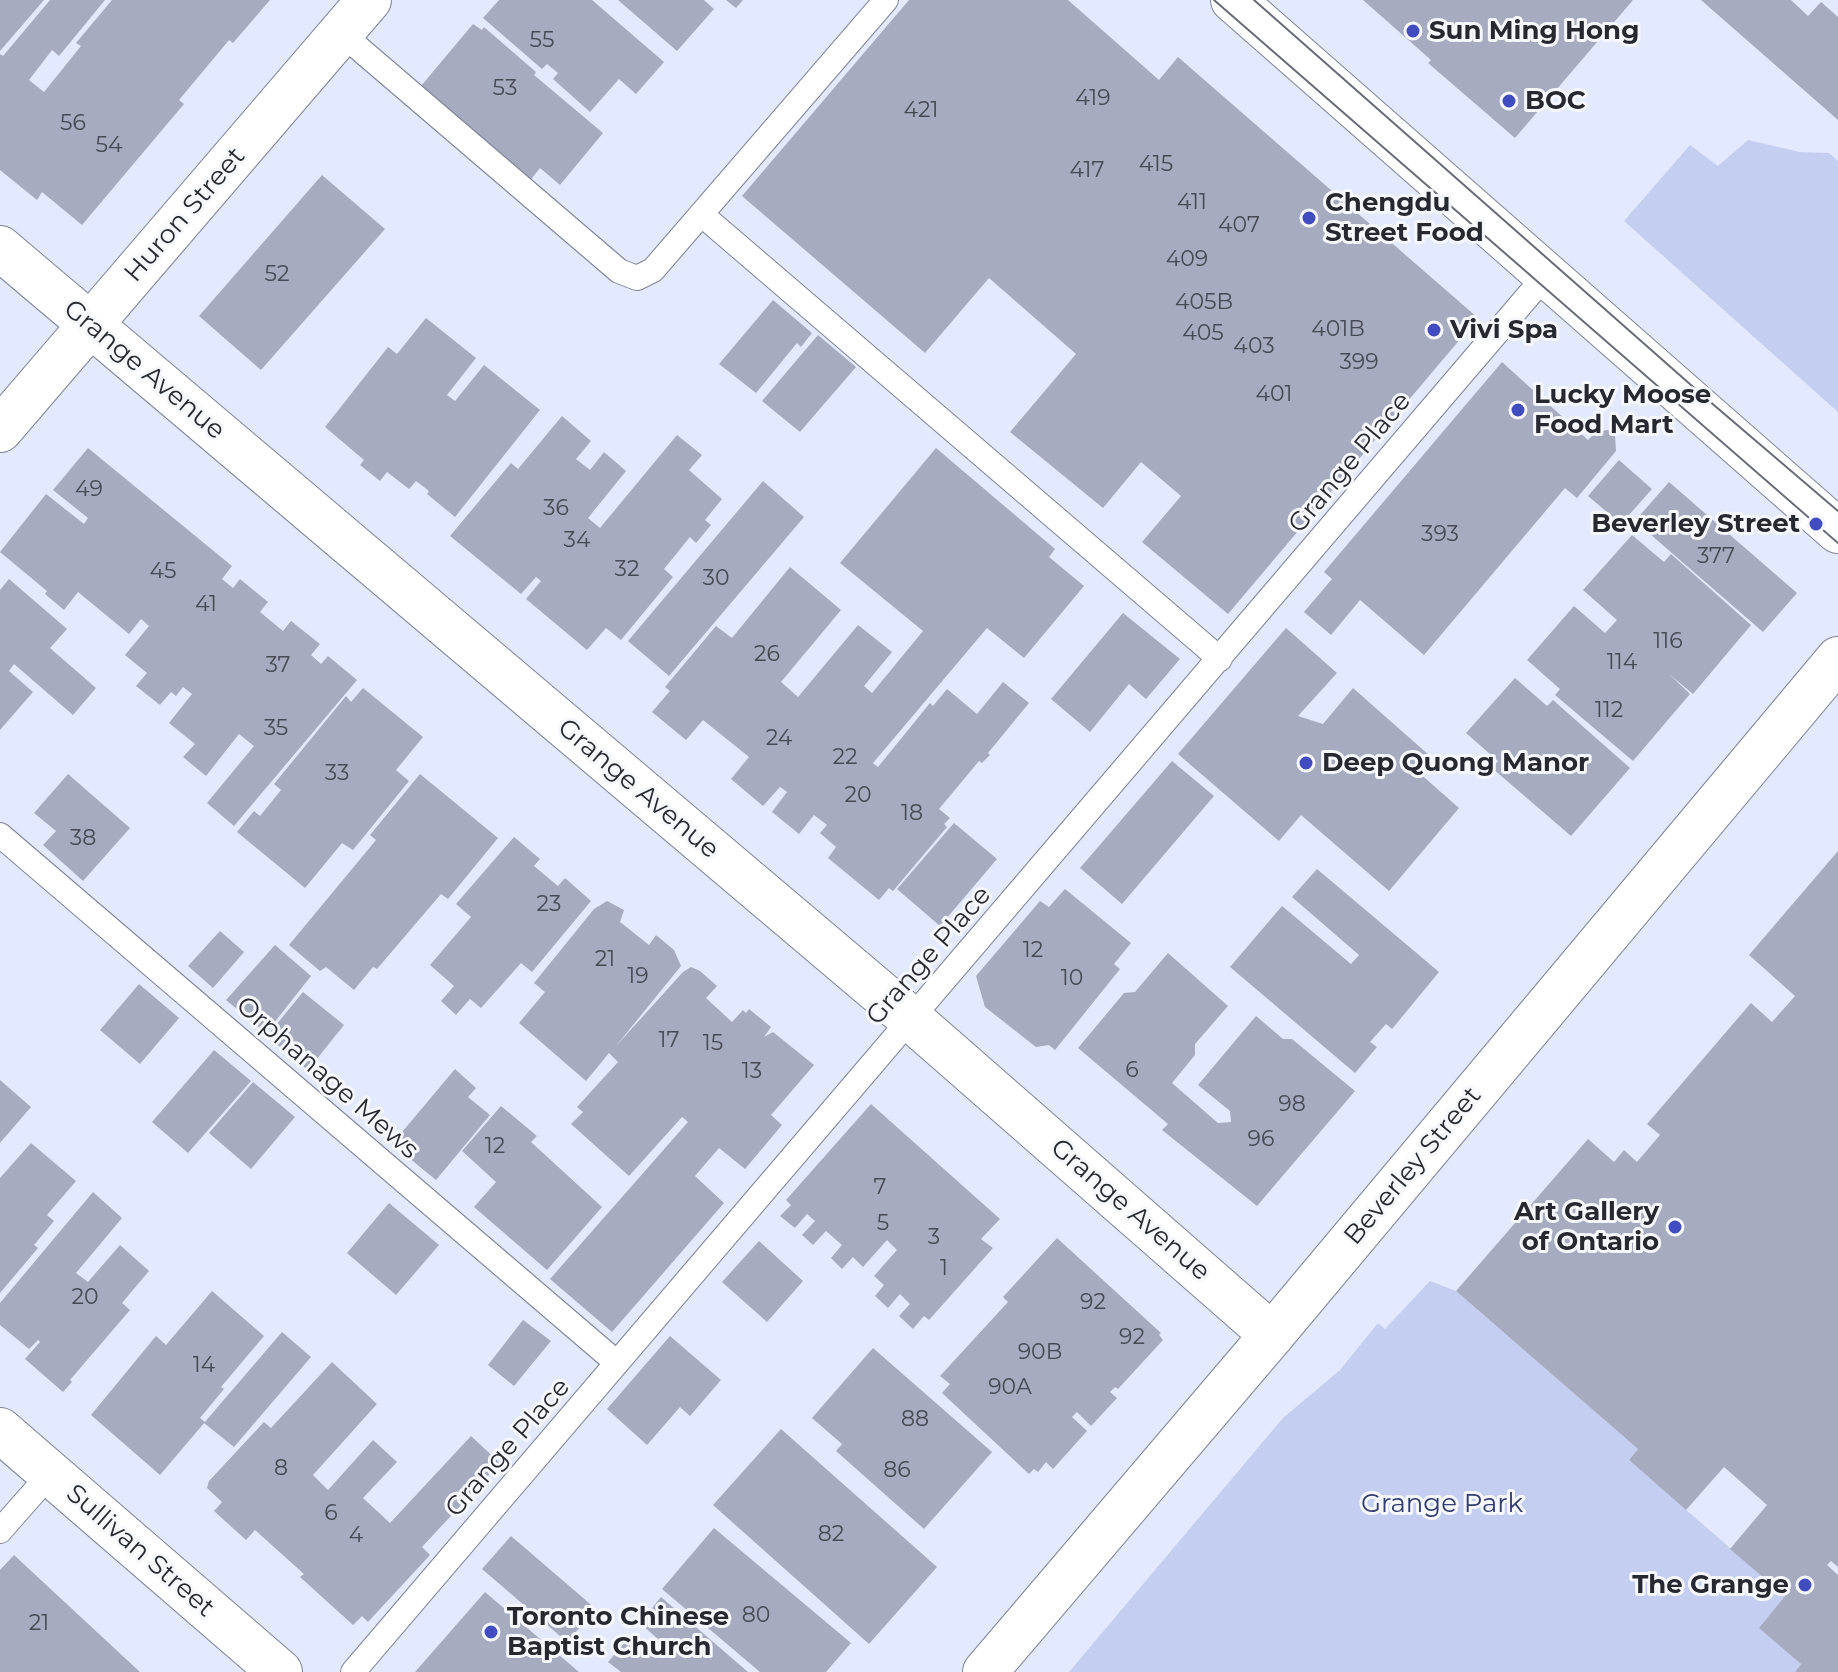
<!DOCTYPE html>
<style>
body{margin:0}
canvas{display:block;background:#e3e9fe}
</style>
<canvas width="1838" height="1672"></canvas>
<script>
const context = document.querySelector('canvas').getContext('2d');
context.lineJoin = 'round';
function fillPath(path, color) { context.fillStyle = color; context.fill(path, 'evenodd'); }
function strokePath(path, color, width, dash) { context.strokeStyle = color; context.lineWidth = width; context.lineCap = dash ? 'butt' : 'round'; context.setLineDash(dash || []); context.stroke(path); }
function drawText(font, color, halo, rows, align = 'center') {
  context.font = font + ' Montserrat,sans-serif'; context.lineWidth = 6; context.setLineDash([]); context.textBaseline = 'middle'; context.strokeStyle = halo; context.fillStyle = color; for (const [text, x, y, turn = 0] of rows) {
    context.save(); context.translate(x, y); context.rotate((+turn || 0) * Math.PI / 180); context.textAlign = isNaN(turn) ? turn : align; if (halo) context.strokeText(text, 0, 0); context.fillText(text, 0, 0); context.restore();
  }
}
fillPath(new Path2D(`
 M1748,140L1800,152L1829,153L1838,161V412L1624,221L1690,145L1718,166Z
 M1430,1281L1456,1291L1638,1449L1629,1460L1785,1596L1761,1626L1801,1664L1795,1672H1069L1283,1418L1340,1370L1378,1323L1385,1329Z`), '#c4cef1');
fillPath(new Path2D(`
 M0,0H44L0,51Z
 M50,0H105L59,56L52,50L29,80L44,92L81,46L76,43L112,0H270L233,43L229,40L179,100L184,104L82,225L42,192L37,200L0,170V54L3,56Z
 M499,0H592L664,62L636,94L619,79L590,112L553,79L558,73L547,64L542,69L483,18Z
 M618,0H704L714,9L677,51Z
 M726,0H743L736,8Z
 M909,0H1068L1159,80L1178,57L1478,318L1228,614L1142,542L1181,496L1141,462L1103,508L1010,432L1076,354L989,278L925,353L742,196Z
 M1363,0H1633L1515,138L1428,63L1431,60Z
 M1701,0H1791L1808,16L1821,2L1838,17V120Z
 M473,24L482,30L484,27L536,72L534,75L603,133L560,185L540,168L528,183L421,86Z
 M322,175L385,229L261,370L199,316Z
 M773,300L812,333L801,347L797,343L756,393L719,364Z
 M426,318L476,358L447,395L455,401L484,365L540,410L455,517L427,494L429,491L416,481L409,489L387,472L380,481L360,465L364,460L325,427L388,347L397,354Z
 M818,335L856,367L800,432L762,401Z
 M1502,362L1588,440L1596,432L1608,430L1615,435L1616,451L1577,498L1565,488L1424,655L1360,600L1331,635L1304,612L1332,579L1324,572Z
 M562,416L591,441L576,459L590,470L604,452L626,471L588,518L600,528L677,435L702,455L689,470L722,499L705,520L711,525L696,543L690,537L664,569L673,577L621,640L606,628L587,650L526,599L541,581L536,577L521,594L450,536L511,463L518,469Z
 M88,448L232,566L222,579L233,588L240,579L268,602L260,612L283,631L291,621L320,644L311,655L321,664L328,656L357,680L234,826L207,803L254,746L239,734L206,776L183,757L195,744L169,723L192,694L183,687L176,696L171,692L160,705L136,686L147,673L125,655L149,626L141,619L129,634L78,592L64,610L45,594L47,591L0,552L46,494L84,524L88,518L53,490Z
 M936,448L1055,549L1049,557L1084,586L1024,658L987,628L873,763L878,767L930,703L933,706L947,689L977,714L1003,682L1029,703L988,753L990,755L982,763L979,761L939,809L950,818L944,824L947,827L893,891L889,888L879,900L828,858L836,847L820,833L827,825L814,815L799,834L772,812L787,792L780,787L763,806L731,779L749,757L703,720L686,740L652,712L670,691L665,687L716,626L732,638L790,567L841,610L781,682L798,697L858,625L892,652L864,686L872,693L923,631L840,563Z
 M1619,460L1652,489L1621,524L1588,496Z
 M763,481L804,517L669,676L628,641Z
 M1669,482L1797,593L1763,632L1635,521Z
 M1632,535L1664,562L1671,554L1751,625L1693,694L1669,674L1690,694L1633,761L1555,695L1560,689L1527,660L1574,606L1605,633L1617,620L1583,590Z
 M9,579L67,629L50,648L96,688L73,715L14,664L9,671L33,692L0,730V590Z
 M1123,613L1180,659L1146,699L1129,684L1090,732L1051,699Z
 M1286,628L1337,673L1298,716L1323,724L1353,688L1430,756L1417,771L1459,808L1389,891L1301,815L1279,841L1178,754Z
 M1515,678L1547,706L1553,700L1630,768L1571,836L1492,768L1498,761L1466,733Z
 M363,688L423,737L396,770L409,781L353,850L342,843L305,888L237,832L254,811L260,816L281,790L274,784L346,696L351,702Z
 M1172,761L1214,796L1122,904L1080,868Z
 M68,774L130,828L83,881L43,845L56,831L34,813Z
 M420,774L498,838L448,899L441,894L377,969L373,967L354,990L326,967L320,971L289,945L376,840L370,835Z
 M954,823L997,859L940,926L897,889Z
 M514,837L540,859L534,866L558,886L565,878L591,901L532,972L521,963L481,1008L470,999L456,1015L441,1001L454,986L430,965L471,917L456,904Z
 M1838,851V1567L1831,1561L1827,1565L1838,1575V1672H1795L1801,1664L1759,1628L1785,1596L1730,1549L1767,1505L1724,1467L1686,1510L1629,1460L1638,1449L1456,1291L1588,1139L1614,1162L1624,1150L1637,1162L1660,1135L1647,1124L1751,1003L1772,1022L1795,996L1749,955Z
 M1317,869L1439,972L1392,1029L1386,1024L1370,1042L1377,1047L1355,1073L1230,967L1282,906L1351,964L1359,955L1292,897Z
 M1065,889L1131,943L1114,964L1120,969L1055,1050L1049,1045L1036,1047L985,1007L976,976L1040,901L1049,907Z
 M607,901L624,910L620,922L649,945L656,935L674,950L681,966L616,1046L683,972L691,967L700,971L717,986L706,998L732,1022L743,1010L746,1013L749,1009L771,1027L764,1037L773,1032L814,1065L771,1115L782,1125L745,1169L719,1148L695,1176L724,1203L612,1332L550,1279L688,1122L682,1117L629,1176L571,1124L583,1112L577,1107L618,1062L609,1053L586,1081L519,1023L545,992L534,983L594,909Z
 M220,931L244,952L213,988L188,966Z
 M275,945L311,976L266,1033L226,1000Z
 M1168,953L1228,1006L1195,1044V1055L1172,1083L1218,1123L1231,1122L1230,1111L1198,1085L1256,1016L1283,1039H1292L1355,1091L1257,1206L1162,1130L1168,1124L1078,1048L1124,993L1135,992Z
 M139,984L179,1018L140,1064L100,1030Z
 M303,992L344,1025L308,1070L267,1036Z
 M214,1050L251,1081L188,1153L152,1122Z
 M455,1069L476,1088L468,1097L490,1115L436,1180L392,1144Z
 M0,1080L31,1107L0,1143Z
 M253,1082L295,1117L251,1169L209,1133Z
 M871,1104L1000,1219L981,1239L993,1248L929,1320L924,1316L913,1329L899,1316L910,1304L900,1294L888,1308L875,1296L884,1285L874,1276L897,1250L887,1240L863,1267L853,1257L842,1269L831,1258L842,1245L826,1231L813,1245L802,1235L815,1221L807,1214L795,1228L780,1216L791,1205L786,1200Z
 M501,1106L537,1136L531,1142L602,1207L547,1270L474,1207L496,1182L462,1151Z
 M31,1143L76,1181L47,1215L54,1221L34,1245L38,1248L0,1293V1178Z
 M93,1192L122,1218L76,1273L88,1282L120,1245L149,1271L122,1303L130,1310L70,1380L72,1382L63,1392L25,1359L40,1342L38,1340L29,1349L0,1325V1303Z
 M389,1203L439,1245L396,1295L347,1253Z
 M1057,1238L1161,1333L1159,1335L1163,1340L1118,1389L1115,1387L1110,1392L1117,1398L1091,1426L1077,1412L1072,1417L1087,1431L1053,1469L1046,1462L1038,1472L1034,1469L1029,1474L942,1393L950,1384L940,1376L1008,1302L1003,1297Z
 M759,1241L803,1281L767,1322L722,1282Z
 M212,1291L264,1336L221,1387L224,1389L200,1418L205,1422L160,1475L91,1415L156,1336L166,1345Z
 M523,1320L551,1341L514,1386L488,1365Z
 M282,1332L311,1357L234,1447L204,1423Z
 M670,1336L721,1380L690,1416L680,1407L647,1445L607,1409Z
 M873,1348L992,1452L924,1529L836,1451L842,1444L812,1418Z
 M332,1362L377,1404L313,1475L328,1490L373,1440L397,1462L363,1498L390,1523L471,1436L500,1463L422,1547L430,1555L368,1622L362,1616L353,1625L300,1577L304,1574L255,1530L246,1540L214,1511L222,1502L207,1488L209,1481L264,1422L271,1428Z
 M781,1429L937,1567L869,1644L713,1505Z
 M714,1528L851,1643L826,1672H760L662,1589Z
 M511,1536L596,1609L567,1642L482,1569Z
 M14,1555L140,1672H0V1570Z
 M485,1592L579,1672H415Z
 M661,1597L748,1672H621L608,1662L628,1639L647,1655L659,1640L640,1623Z`), '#a6abbf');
const lane = new Path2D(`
 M341,33L619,271L637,278L653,270L886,0
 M701,214L1220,659
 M0,835L617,1363
 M0,1531L50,1474
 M353,1672L1546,275`);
const street = new Path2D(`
 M0,248L911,1019L1272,1335
 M0,430L369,0
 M0,1430L280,1672`);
const secondary = new Path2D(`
 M1233,0L1838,531
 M985,1672L1272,1335L1838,659`);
strokePath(lane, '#7e8396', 26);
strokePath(street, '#7e8396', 46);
strokePath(secondary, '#7e8396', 46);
strokePath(lane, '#fff', 24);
strokePath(street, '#fff', 44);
strokePath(secondary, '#fff', 44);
strokePath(new Path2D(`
 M1214,0L1838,543
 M1254,0L1708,400L1838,511`), '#686b78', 2);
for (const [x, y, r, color] of [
 [1413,31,8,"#404cc0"],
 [1509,101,8,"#404cc0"],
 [1309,218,8,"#404cc0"],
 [1434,330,8,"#404cc0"],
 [1518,410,8,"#404cc0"],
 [1816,524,8,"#404cc0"],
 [1306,763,8,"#404cc0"],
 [1675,1227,8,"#404cc0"],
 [1805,1585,8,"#404cc0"],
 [491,1632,8,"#404cc0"]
]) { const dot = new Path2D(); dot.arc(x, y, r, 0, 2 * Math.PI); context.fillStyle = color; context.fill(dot); strokePath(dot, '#f6f7fb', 3); }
drawText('22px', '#474a54', null, [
 ["55",542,41],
 ["53",505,89],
 ["419",1093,99],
 ["421",921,111],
 ["56",73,124],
 ["54",109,146],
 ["415",1156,165],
 ["417",1087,171],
 ["411",1192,203],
 ["407",1239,226],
 ["409",1187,260],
 ["52",277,275],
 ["405B",1204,303],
 ["401B",1338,330],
 ["405",1203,334],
 ["403",1254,347],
 ["399",1359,363],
 ["401",1274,395],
 ["49",89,490],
 ["36",556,509],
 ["393",1440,535],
 ["34",577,541],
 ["377",1716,557],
 ["32",627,570],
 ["45",163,572],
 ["30",716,579],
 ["41",206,605],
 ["116",1668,642],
 ["26",767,655],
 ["114",1622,663],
 ["37",278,666],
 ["112",1609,711],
 ["35",276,729],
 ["24",779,739],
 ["22",845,758],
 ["33",337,774],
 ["20",858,796],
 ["18",912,814],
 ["38",83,839],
 ["23",549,905],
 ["12",1033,951],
 ["21",605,960],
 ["19",638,977],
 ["10",1072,979],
 ["17",669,1041],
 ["15",713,1044],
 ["6",1132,1071],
 ["13",752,1072],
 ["98",1292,1105],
 ["96",1261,1140],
 ["12",495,1147],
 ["7",880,1188],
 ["5",883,1224],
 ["3",934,1238],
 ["1",944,1269],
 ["20",85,1298],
 ["92",1093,1303],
 ["92",1132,1338],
 ["90B",1040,1353],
 ["14",204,1366],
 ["90A",1010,1388],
 ["88",915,1420],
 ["8",281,1469],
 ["86",897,1471],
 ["6",331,1514],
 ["82",831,1535],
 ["4",356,1536],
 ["80",756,1616],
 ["21",39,1624]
]);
drawText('bold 26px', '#272931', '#f6f7fb', [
 ["Sun Ming Hong",1429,31],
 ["BOC",1525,101],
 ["Chengdu",1325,203],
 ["Street Food",1325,233],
 ["Vivi Spa",1450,330],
 ["Lucky Moose",1534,395],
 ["Food Mart",1534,425],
 ["Beverley Street",1800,524,"right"],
 ["Deep Quong Manor",1322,763],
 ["Art Gallery",1659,1212,"right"],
 ["of Ontario",1659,1242,"right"],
 ["The Grange",1789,1585,"right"],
 ["Toronto Chinese",507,1617],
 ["Baptist Church",507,1647]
], 'left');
drawText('26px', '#272931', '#f6f7fb', [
 ["Huron Street",185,215,-49],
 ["Grange Avenue",144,370,40],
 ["Grange Place",1350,463,-50],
 ["Grange Avenue",638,789,40],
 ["Grange Place",929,956,-49],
 ["Orphanage Mews",327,1078,41],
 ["Beverley Street",1413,1166,-50],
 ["Grange Avenue",1130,1210,41],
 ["Grange Place",508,1448,-49],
 ["Sullivan Street",140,1551,41]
]);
drawText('26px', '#323c71', '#f6f7fb', [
 ["Grange Park",1442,1504]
]);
</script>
